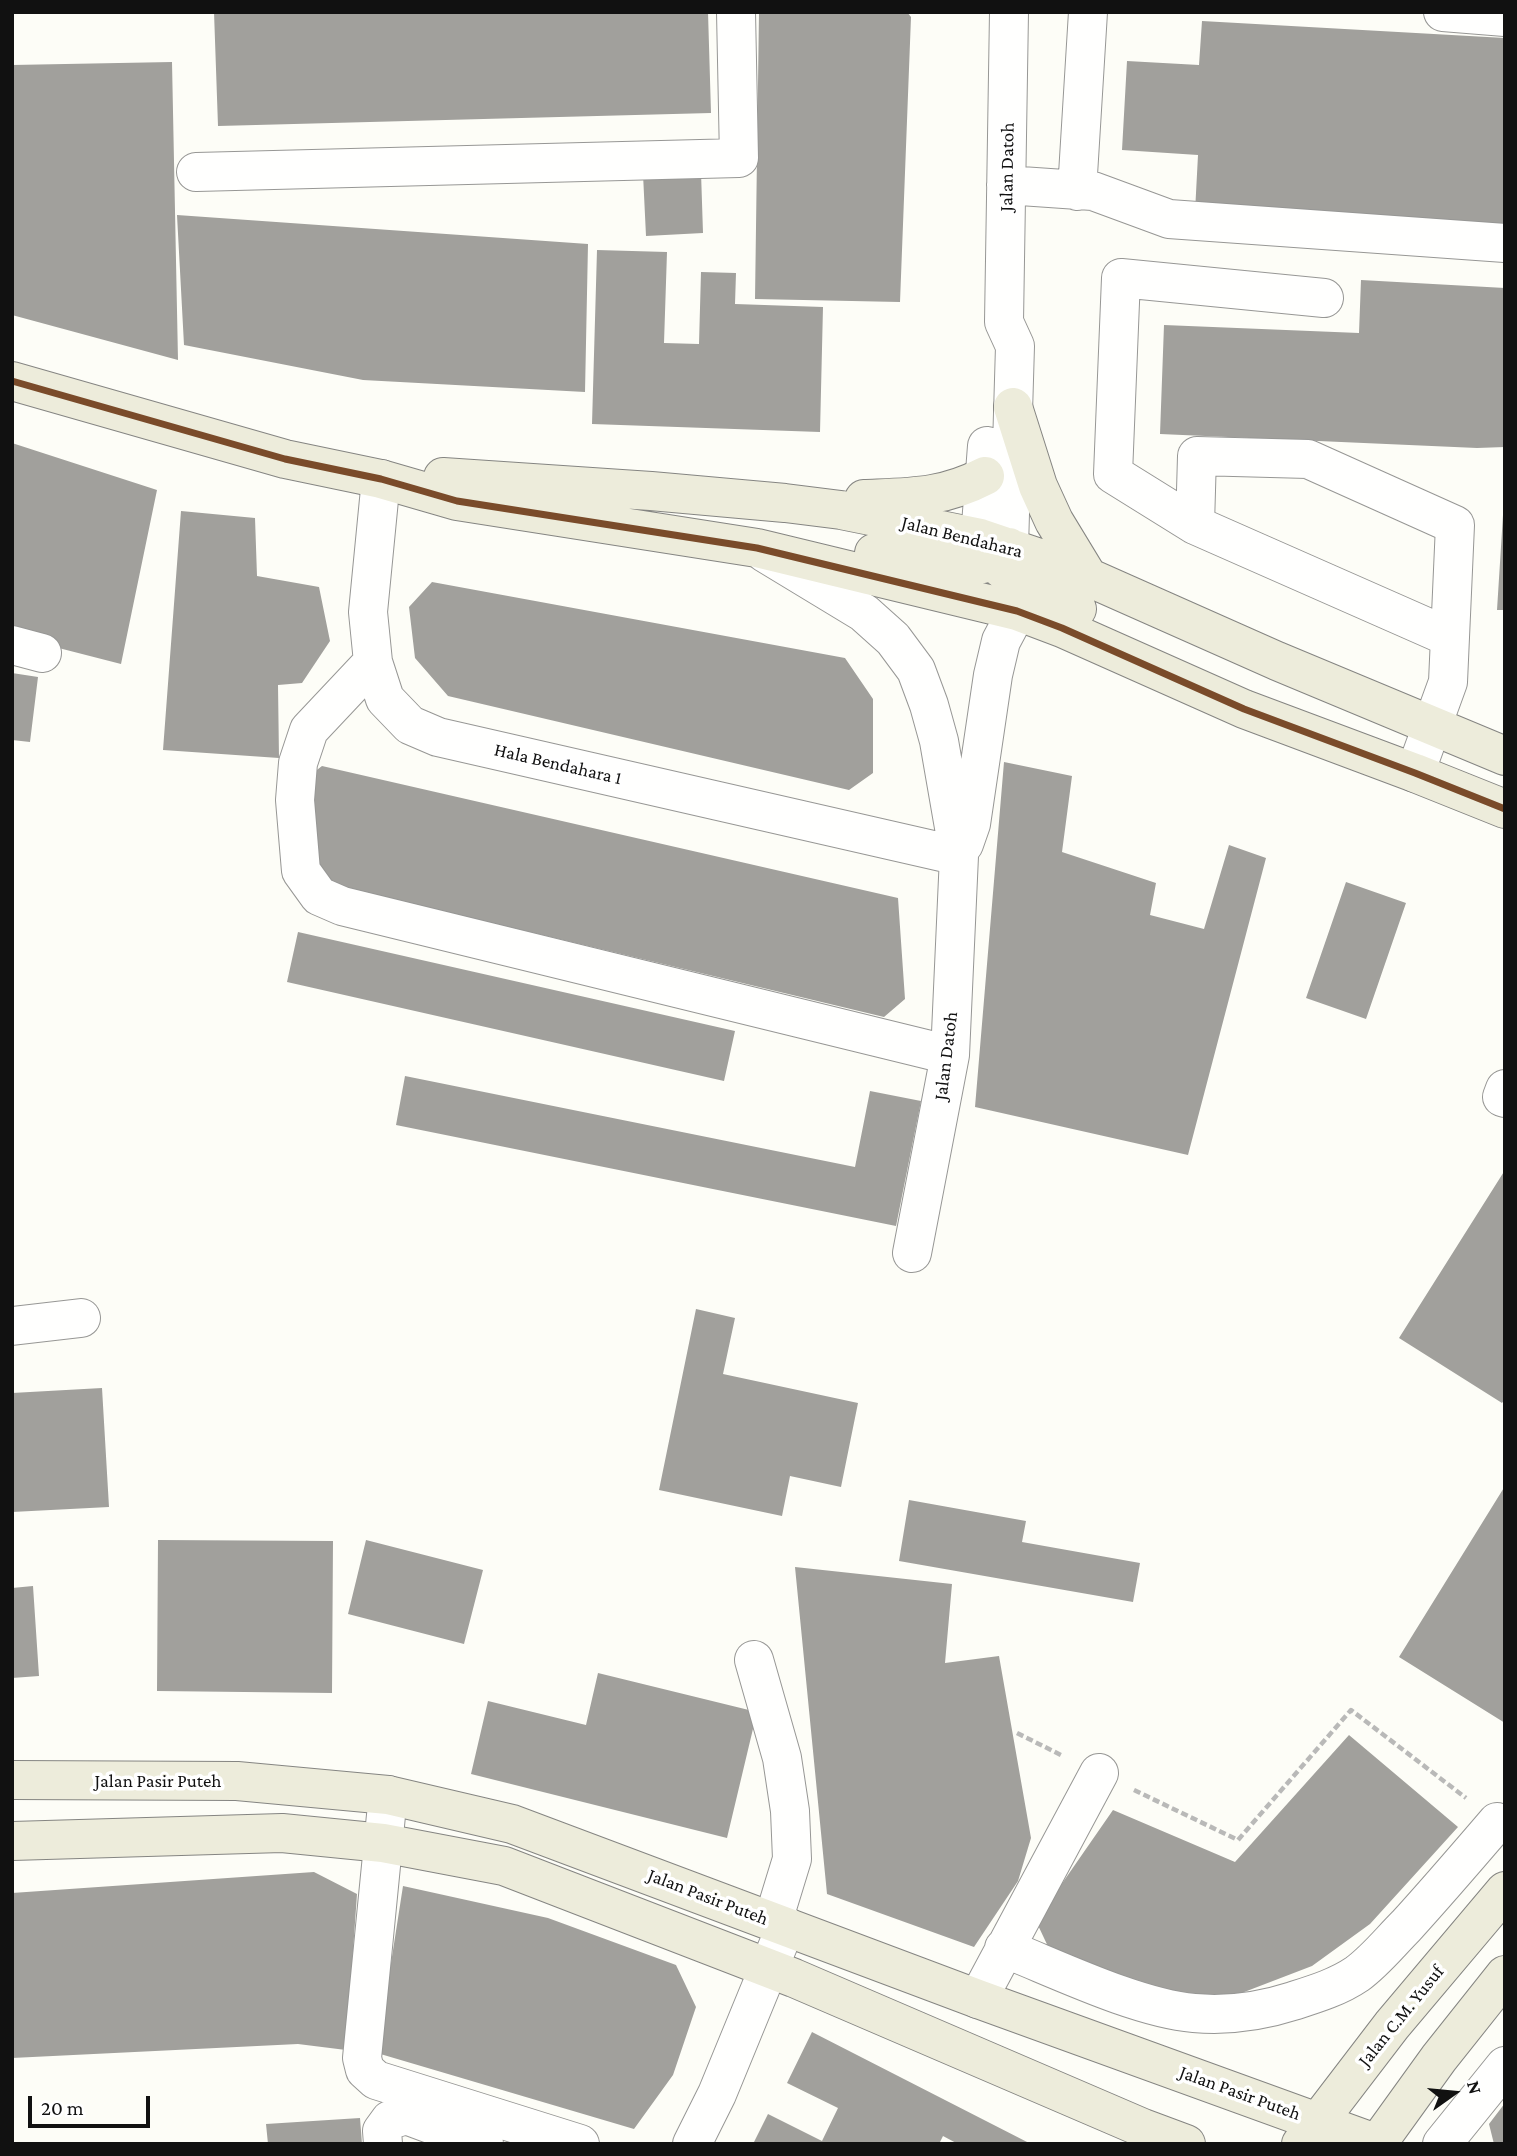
<!DOCTYPE html>
<style>
body{margin:0}
#map{position:relative;width:1517px;height:2156px;overflow:hidden;background:#fdfdf7;font-family:"Crimson Pro",serif}
canvas{display:block}
.frame{position:absolute;inset:0;border:14px solid #111;pointer-events:none}
.north{position:absolute;left:1419px;top:2058px;width:70px;height:70px;-webkit-text-stroke:5px #fff;paint-order:stroke;rotate:75deg;font-size:19px;font-weight:700;line-height:28px;text-align:center;color:#111}
.north::after{content:'';display:block;margin:auto;width:24px;height:32px;background:#111;clip-path:polygon(50% 0,100% 100%,50% 72%,0 100%)}
.scale{position:absolute;left:28px;top:2096px;width:122px;height:32px;box-sizing:border-box;border:4px solid #111;border-top:0;padding-left:9px;font-size:21px;line-height:24px;white-space:nowrap;color:#111;-webkit-text-stroke:5px #fff;paint-order:stroke}
</style>
<div id="map">
<canvas width="1517" height="2156"></canvas>
<div class="frame"></div>
<div class="north">N</div>
<div class="scale">20 m</div>
</div>
<script>
const context = document.querySelector('canvas').getContext('2d');
context.lineJoin = 'round';
function fillPath(path, color) { context.fillStyle = color; context.fill(path, 'evenodd'); }
function strokePath(path, color, width, dash) { context.strokeStyle = color; context.lineWidth = width; context.lineCap = dash ? 'butt' : 'round'; context.setLineDash(dash || []); context.stroke(path); }
function drawText(font, color, halo, rows, align = 'center') {
  context.font = font + ' "Crimson Pro",serif'; context.lineWidth = 7; context.setLineDash([]); context.textBaseline = 'middle'; context.strokeStyle = halo; context.fillStyle = color; for (const [text, x, y, turn = 0] of rows) {
    context.save(); context.translate(x, y); context.rotate((+turn || 0) * Math.PI / 180); context.textAlign = isNaN(turn) ? turn : align; if (halo) context.strokeText(text, 0, 0); context.fillText(text, 0, 0); context.restore();
  }
}
fillPath(new Path2D(`
 M214,12H708L711,113L218,126Z
 M759,12H907L911,17L900,302L755,299Z
 M1202,21L1505,38V228L1195,212L1198,155L1122,150L1127,61L1199,65Z
 M172,62L178,360L12,315V65Z
 M701,172L703,233L646,236L643,174Z
 M177,215L588,244L585,392L363,380L184,345Z
 M597,250L667,252L664,343L699,344L701,272L736,273L735,304L823,307L820,432L592,424Z
 M1361,280L1505,288V447L1477,448L1160,434L1164,325L1359,333Z
 M12,443L157,490L121,664L12,636Z
 M181,511L255,518L257,576L319,587L330,641L302,683L278,685L279,758L163,750Z
 M1503,515L1505,516V610H1497Z
 M432,582L845,658L873,699V773L849,790L448,696L415,658L409,607Z
 M12,673L38,677L30,742L12,740Z
 M1004,762L1072,776L1062,852L1156,883L1150,915L1204,929L1229,845L1266,858L1188,1155L975,1107Z
 M322,766L898,898L905,999L884,1017L334,885L312,862L304,780Z
 M1346,882L1406,903L1366,1019L1306,998Z
 M298,932L735,1031L724,1081L287,982Z
 M405,1076L855,1167L870,1091L921,1101L896,1226L396,1125Z
 M1505,1170V1399L1502,1403L1399,1338Z
 M696,1309L735,1318L723,1374L858,1403L841,1487L790,1476L782,1516L659,1490Z
 M102,1388L109,1507L12,1512V1393Z
 M1505,1486V1723L1399,1657Z
 M909,1500L1026,1521L1022,1542L1140,1563L1133,1602L899,1561Z
 M158,1540L333,1541L332,1693L157,1691Z
 M366,1540L483,1570L464,1644L348,1614Z
 M795,1567L952,1584L945,1663L999,1656L1031,1838L1018,1881L974,1947L827,1894Z
 M33,1586L39,1676L12,1678V1588Z
 M598,1673L757,1712L727,1838L471,1774L488,1701L586,1725Z
 M1349,1735L1458,1827L1370,1924L1312,1966L1239,1994H1177L1052,1955L1036,1921L1113,1810L1235,1862Z
 M314,1872L357,1894L346,2050L298,2044L12,2058V1893Z
 M403,1886L548,1918L676,1965L696,2007L673,2075L634,2129L377,2053Z
 M812,2032L1031,2144H958L943,2136L939,2144H753L768,2114L822,2141L838,2108L787,2083Z
 M1505,2103V2144H1494L1489,2124Z
 M360,2118L362,2144H268L266,2124Z`), '#a1a09c');
const minor = new Path2D(`
 M1443,12L1505,17
 M196,172L739,158L736,12
 M1006,185L1093,191L1169,219L1505,243
 M1077,191L1088,12
 M381,479L368,612L373,662L385,699L410,725L438,737L959,856
 M1195,525L1113,474L1121,278L1324,298
 M980,538L987,446
 M1009,547L1015,346L1004,322L1009,12
 M765,553L864,613L893,639L916,670L929,705L939,741L959,856L950,1055L912,1253
 M12,645L42,653
 M373,662L309,730L298,763L295,800L301,871L319,896L342,906L950,1055
 M1415,773L1448,682L1455,525L1308,459L1197,456L1195,525L1449,637
 M964,844L971,824L993,675L1001,641L1017,611
 M1505,1089L1502,1097L1505,1098
 M12,1326L81,1318
 M754,1660L782,1758L790,1811L792,1859L773,1921
 M388,1795L362,2058L365,2070L376,2080L580,2144
 M1004,1948C1059,1970 1137,2008 1194,2013C1228,2016 1262,2011 1293,2001C1315,1994 1338,1987 1357,1974C1375,1961 1390,1942 1406,1926C1437,1892 1467,1857 1497,1822L1505,1825
 M978,1999L1099,1773
 M383,2144L382,2131L390,2120L406,2115L484,2144
 M692,2144L717,2094L786,1926
 M1442,2144L1505,2066`);
const major = new Path2D(`
 M12,381L285,459L381,479L457,501L757,548L1017,611L1062,628L1244,709L1415,773L1505,809
 M1013,407L1038,486L1054,521L1088,577
 M443,477L651,491L785,503L841,510L980,538L1063,566L1277,661L1505,756
 M864,499C910,497 943,498 985,476
 M980,538C993,577 1043,594 1077,609
 M874,553C915,557 978,585 1009,547
 M12,1780L237,1781L388,1795L512,1824L978,1999L1378,2144
 M12,1841L282,1833L383,1843L504,1866L794,1978L1143,2128L1186,2144
 M1301,2144L1392,2025L1505,1891
 M1377,2144L1439,2058L1505,1975`);
strokePath(minor, '#979795', 40);
strokePath(major, '#858582', 40);
strokePath(new Path2D(`
 M1017,1733L1063,1756
 M1134,1790L1238,1840L1351,1710L1466,1798`), '#b9b9b8', 4.5, [7, 3.5]);
strokePath(minor, '#fffffe', 38);
strokePath(major, '#edecdb', 38);
strokePath(new Path2D(`
 M12,381L285,459L381,479L457,501L757,548L1017,611L1062,628L1244,709L1415,773L1505,809`), '#7a4b2a', 7);
drawText('19px', '#111', '#fff', [
 ["Jalan Datoh",1007,167,-89],
 ["Jalan Bendahara",962,537,14],
 ["Hala Bendahara 1",558,764,13],
 ["Jalan Datoh",946,1056,-83],
 ["Jalan Pasir Puteh",158,1781],
 ["Jalan Pasir Puteh",708,1897,21],
 ["Jalan C.M. Yusuf",1401,2016,-51],
 ["Jalan Pasir Puteh",1240,2093,20]
]);
</script>
